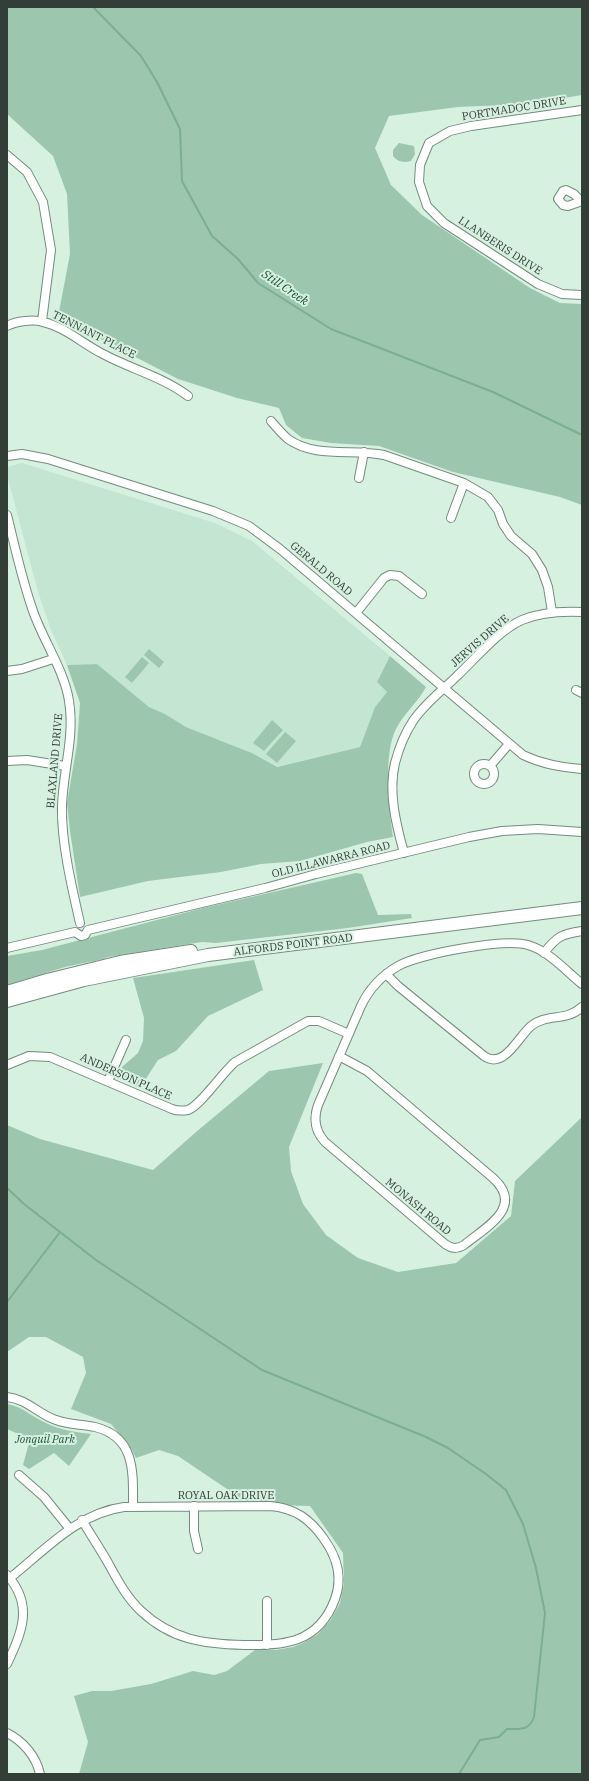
<!DOCTYPE html>
<style>
body{margin:0}
#map{position:relative;width:589px;height:1781px;overflow:hidden;background:#d7f1e1;font-family:"IBM Plex Serif",serif}
canvas{display:block}
.frame{position:absolute;inset:0;border:8px solid #343e38;pointer-events:none}
</style>
<div id="map">
<canvas width="589" height="1781"></canvas>
<div class="frame"></div>
</div>
<script>
const context = document.querySelector('canvas').getContext('2d');
context.lineJoin = 'round';
function fillPath(path, color) { context.fillStyle = color; context.fill(path, 'evenodd'); }
function strokePath(path, color, width, dash) { context.strokeStyle = color; context.lineWidth = width; context.lineCap = dash ? 'butt' : 'round'; context.setLineDash(dash || []); context.stroke(path); }
function drawText(font, color, halo, rows, align = 'center') {
  context.font = font + ' "IBM Plex Serif",serif'; context.lineWidth = 4; context.setLineDash([]); context.textBaseline = 'middle'; context.strokeStyle = halo; context.fillStyle = color; for (const [text, x, y, turn = 0] of rows) {
    context.save(); context.translate(x, y); context.rotate((+turn || 0) * Math.PI / 180); context.textAlign = isNaN(turn) ? turn : align; if (halo) context.strokeText(text, 0, 0); context.fillText(text, 0, 0); context.restore();
  }
}
fillPath(new Path2D(`
 M22,463L215,523L252,541L390,656L377,682L387,692L375,707L360,747L276,767L252,753L186,727L165,714L149,707L97,664L67,665L51,630L38,592L7,475V467Z`), '#c4e5d2');
fillPath(new Path2D(`
 M7,7H582V95L529,104L458,107L389,116L375,148L391,185L422,215L530,288L560,303L582,304V505L560,497L453,472L379,446L331,443L302,438L286,425L279,408L237,398L178,379L58,317L70,254L67,194L53,156L7,114Z
 M399,143L414,146L415,154L411,161C403,163 398,162 393,156V150Z
 M149,649L164,662L159,668L144,655Z
 M390,656L426,687C418,702 404,713 396,729C383,754 389,809 393,837L367,842L300,861L261,864L221,872L148,881L80,897L70,831L67,803L77,744L80,703L67,665L97,664L149,707L165,714L186,727L252,753L277,767L360,747L375,707L387,692L377,682Z
 M142,657L149,663L132,683L125,677Z
 M272,720L283,730L264,751L253,743Z
 M285,732L296,741L277,763L266,754Z
 M356,873L362,874L378,915L411,914L412,918L348,928L216,943L202,942L108,957L103,959L65,967L7,985V956L42,950L203,908Z
 M254,960L263,990L208,1016L176,1051L158,1060L140,1088L118,1078L122,1067L138,1053L143,1041L144,1018L133,978Z
 M323,1063L289,1147L291,1171L303,1204L326,1235L358,1258L398,1272L456,1263L511,1216L515,1181L582,1117V1774H79L88,1742L74,1696L92,1691H111L151,1684L193,1671L214,1675L227,1671L255,1650H276L293,1647L305,1642L318,1634L330,1621L340,1603L344,1584L343,1553L310,1506L230,1504L227,1489L178,1456L159,1450L136,1458L132,1450L111,1424L71,1409L86,1373L83,1357L46,1337H29L7,1352V1125L40,1139L153,1170L196,1132L269,1071Z
 M7,1404C22,1406 32,1417 46,1423C60,1430 75,1432 91,1434L69,1466L54,1453L29,1469L23,1465L30,1439L7,1429Z`), '#9cc7ae');
strokePath(new Path2D(`
 M93,7L141,56L157,82L180,129L182,181L212,236L238,259L258,283L331,329L493,392L582,435
 M7,1188L24,1204L96,1260L262,1370L426,1437L448,1448L486,1474L506,1490L523,1524L536,1568L545,1613L534,1717C529,1731 520,1729 507,1729L499,1737L480,1740L459,1774
 M7,1302L60,1232`), '#7baf91', 2);
const minor = new Path2D(`
 M582,110L471,126L450,131L429,143L420,165L419,182L427,206L444,223L538,284L562,294L582,295
 M7,155L27,172L43,202L51,250L42,321
 M580,200L574,194L566,190L563,191L558,199L563,205L568,206L582,201
 M7,326C16,321 34,319 43,322C65,327 83,344 103,354C131,369 163,377 188,396
 M271,421C277,428 282,434 288,439C316,459 353,448 384,455L464,483L488,497L498,510L503,524L511,536L532,554L542,570L548,587L552,612
 M7,456L22,454L48,459L213,511L249,526L280,549L523,755C542,764 560,767 582,769
 M359,478L364,452
 M7,515C15,547 22,580 33,611C43,640 65,672 69,701C75,736 63,771 62,806C61,842 72,888 80,923
 M451,518L464,483
 M356,613L384,578L390,575L399,576L422,594
 M7,671L22,669L53,659
 M576,690L582,693
 M7,761L27,760L65,766
 M474 774a10 10 0 1 1 20 0a10 10 0 1 1-20 0Z
 M490,766L509,744
 M404,853C396,824 388,792 395,763C399,748 405,733 413,721C425,703 443,690 458,675C476,658 499,630 522,620C541,612 562,611 582,612
 M88,930L265,888L316,874L469,837L502,831L538,829L582,832
 M75,932L81,936L85,935L88,930
 M7,948L75,932
 M544,953C557,936 562,934 582,931
 M386,974L398,986L484,1056C504,1070 518,1037 531,1026C547,1013 566,1022 582,1007
 M339,1056L367,1071L493,1178C525,1207 486,1227 464,1245C457,1249 452,1249 445,1244L325,1142C315,1131 313,1119 318,1105L361,1006C369,989 381,976 398,966C419,954 505,938 528,945C549,951 566,971 582,984
 M7,1065L29,1056L50,1057L172,1109C177,1111 182,1111 188,1110C201,1105 222,1073 235,1062L308,1021H319L349,1034
 M108,1081L126,1040
 M7,1397C27,1399 38,1414 56,1420C69,1425 82,1424 95,1427C136,1437 133,1473 133,1507
 M19,1475L44,1497L70,1529
 M194,1506V1531L198,1549
 M7,1575C34,1605 22,1632 7,1664
 M10,1578C45,1550 78,1513 124,1507L270,1506C295,1508 310,1519 324,1539C337,1557 343,1577 335,1599C319,1643 284,1646 244,1645C204,1644 172,1640 141,1611C126,1597 117,1579 107,1561C99,1547 90,1534 82,1520
 M267,1645V1601
 M7,1733C23,1741 36,1756 40,1774`);
const highway = new Path2D(`
 M7,992L47,980L120,962L191,951
 M7,1001L84,980L208,955L582,908`);
strokePath(minor, '#748c7e', 10);
strokePath(highway, '#748c7e', 14);
strokePath(minor, '#fff', 8);
strokePath(highway, '#fff', 12);
drawText('11px', '#343e38', '#d7f1e1', [
 ["PORTMADOC DRIVE",514,109,-9],
 ["LLANBERIS DRIVE",500,246,33],
 ["TENNANT PLACE",94,335,27],
 ["GERALD ROAD",321,569,40],
 ["JERVIS DRIVE",480,641,-41],
 ["BLAXLAND DRIVE",55,761,-85],
 ["OLD ILLAWARRA ROAD",331,860,-14],
 ["ALFORDS POINT ROAD",293,945,-7],
 ["ANDERSON PLACE",126,1077,24],
 ["MONASH ROAD",418,1207,40],
 ["ROYAL OAK DRIVE",226,1496]
]);
drawText('italic 11px', '#1f543a', '#d7f1e1', [
 ["Jonquil Park",45,1440]
]);
drawText('italic 12px', '#154b32', '#d7f1e1', [
 ["Still Creek",285,288,34]
]);
</script>
